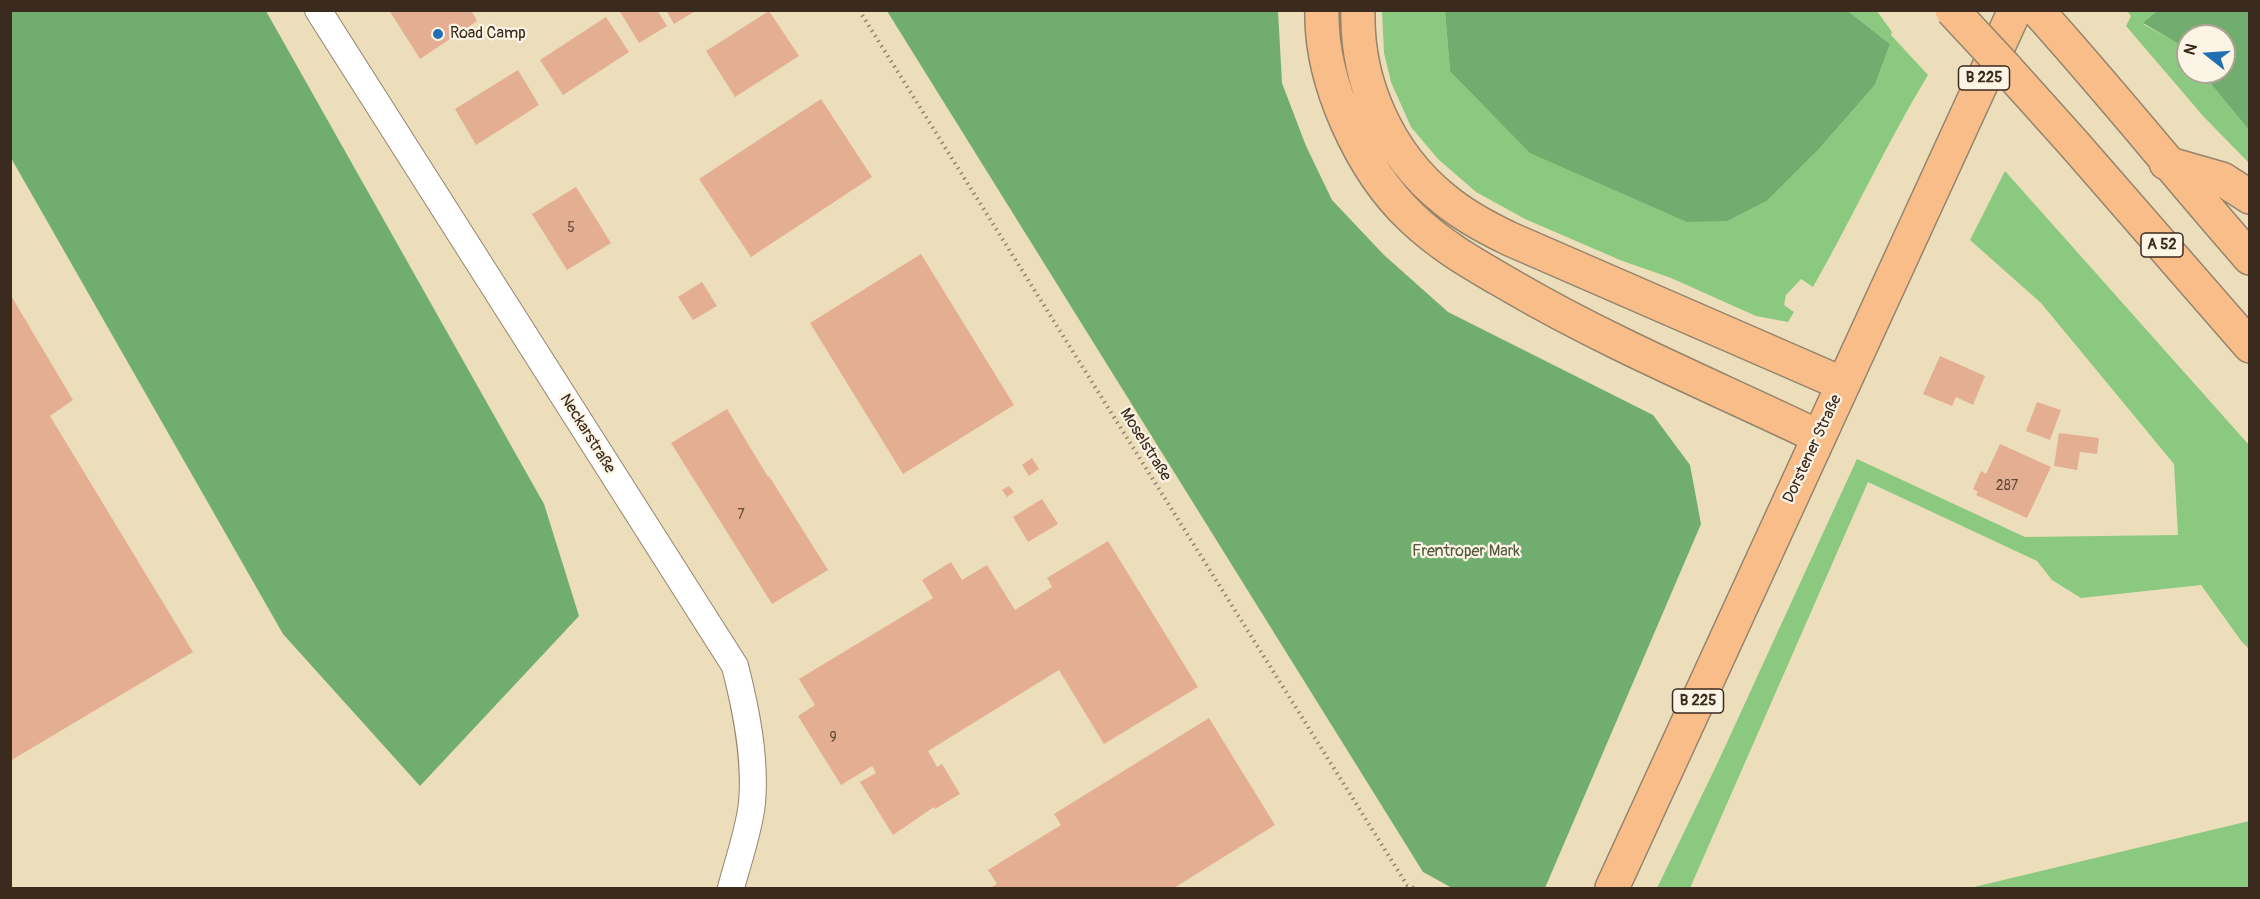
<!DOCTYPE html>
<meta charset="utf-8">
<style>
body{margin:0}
#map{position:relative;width:2260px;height:899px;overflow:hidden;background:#ecdebb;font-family:Pangolin,sans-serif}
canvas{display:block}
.frame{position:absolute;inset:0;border:12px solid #3b2a1e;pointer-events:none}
.north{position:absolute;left:2176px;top:24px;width:60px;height:60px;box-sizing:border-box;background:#fcf5e5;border:2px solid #afa495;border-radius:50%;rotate:287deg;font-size:16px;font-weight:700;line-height:24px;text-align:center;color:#3b2a1e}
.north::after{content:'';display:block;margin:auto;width:21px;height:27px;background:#1f6fb2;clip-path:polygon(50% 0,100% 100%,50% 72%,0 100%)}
</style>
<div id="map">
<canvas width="2260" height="899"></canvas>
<div class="frame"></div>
<div class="north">N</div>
</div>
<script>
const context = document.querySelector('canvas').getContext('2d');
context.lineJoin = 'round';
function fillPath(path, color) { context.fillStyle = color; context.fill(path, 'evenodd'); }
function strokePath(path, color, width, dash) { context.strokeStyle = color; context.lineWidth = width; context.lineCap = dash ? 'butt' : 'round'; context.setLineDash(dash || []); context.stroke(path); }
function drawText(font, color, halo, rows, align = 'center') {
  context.font = font + ' Pangolin,sans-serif'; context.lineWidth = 4.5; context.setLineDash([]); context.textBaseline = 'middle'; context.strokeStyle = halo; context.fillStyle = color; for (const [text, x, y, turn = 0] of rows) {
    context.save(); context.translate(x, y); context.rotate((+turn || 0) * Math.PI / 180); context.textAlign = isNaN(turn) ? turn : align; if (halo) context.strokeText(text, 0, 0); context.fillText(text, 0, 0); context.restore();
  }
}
fillPath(new Path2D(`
 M1382,11H1445L1450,71L1768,200L1818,150L1875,85L1890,44L1848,11H1877L1892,32L1891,35L1928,75C1886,144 1853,217 1813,287L1801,279L1786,295L1784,305L1794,312L1788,322L1756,316L1671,278L1620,260L1525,219L1476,192L1438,159L1411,127L1391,82L1384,53Z
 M2127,11H2157L2143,24L2177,43L2188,56V72H2201L2249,130V163L2204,117L2126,26L2131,16Z
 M2005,171L2249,445V649L2242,642L2201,585L2081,598L2052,580L2037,561L1868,482L1690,888H1657L1718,762L1857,459L2025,537L2178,535L2174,464L2041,303L1970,240Z
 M2249,821V888H1970L2245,822Z`), '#8bc980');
fillPath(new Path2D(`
 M10,11H266L544,504L579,616L420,786L283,634L11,158Z
 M887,11H1278L1282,83L1306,146L1332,200L1384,255L1448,312L1653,415L1690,465L1701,524L1545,888H1452L1423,872Z
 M1445,11H1848L1890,44L1875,85L1818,150L1768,200L1727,221L1687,222L1530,153L1450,71Z
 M2157,11H2249V130L2201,72H2224V36H2188V56L2177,43L2143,23Z`), '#70ad6e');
fillPath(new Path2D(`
 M389,10H471L477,21L420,59Z
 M619,10H657L667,26L639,43Z
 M666,10H697L674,24Z
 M769,11L799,56L735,97L706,51Z
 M606,17L629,52L563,95L540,60Z
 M518,70L539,105L476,145L455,109Z
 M821,99L872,177L751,257L699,179Z
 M576,187L611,243L567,270L532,214Z
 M921,254L1014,405L903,474L810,323Z
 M702,282L717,306L693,320L678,297Z
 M10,294L73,400L50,416L193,652L10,761Z
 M1940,356L1985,376L1973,405L1956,397L1952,406L1923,394Z
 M2037,402L2061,410L2050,440L2026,431Z
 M727,409L768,477L769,476L828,570L772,604L671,443Z
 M2059,433L2099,438L2097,454L2080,452L2077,470L2054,466Z
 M2000,444L2051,467L2027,518L1976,495L1978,492L1973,489L1981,471L1986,474Z
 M1032,458L1039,469L1029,476L1022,465Z
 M1009,486L1014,492L1007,497L1002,490Z
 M1042,499L1058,524L1028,542L1013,517Z
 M1108,541L1198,687L1104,744L1059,670L928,751L937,767L942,764L960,794L935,809L934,807L893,835L860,782L876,773L872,766L841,785L798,716L815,705L799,679L933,598L922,580L951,562L962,580L987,565L1015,610L1052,587L1047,578Z
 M1209,718L1275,825L1174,888H990L997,884L988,870L1061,825L1054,814Z`), '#e3ae91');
const street = new Path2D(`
 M318,10L735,666C746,709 756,758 752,803C749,831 738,861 731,888`);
const primary = new Path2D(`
 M1612,888L2015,10`);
const highway = new Path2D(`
 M1322,10C1320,81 1361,170 1412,218C1442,247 1477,266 1513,287C1611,344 1717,388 1819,437
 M1358,10C1356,82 1388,154 1444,199C1464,216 1487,228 1510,239L1843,384
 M2037,10C2110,91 2178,176 2250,258
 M2005,67L2075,145L2250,346
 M2166,163L2222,179L2250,197`);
strokePath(street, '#94846c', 28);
strokePath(primary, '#94846c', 36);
strokePath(highway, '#94846c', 36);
strokePath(new Path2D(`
 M859,10L1407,885L1414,888`), '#94846c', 4, [1.5, 4.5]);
strokePath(street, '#fff', 26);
strokePath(primary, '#f8bd88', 33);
strokePath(highway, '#f8bd88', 33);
const highwayBridge = new Path2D(`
 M1952,10L2005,67`);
strokePath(highwayBridge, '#94846c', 36, []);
strokePath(highwayBridge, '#f8bd88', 33);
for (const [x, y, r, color] of [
 [438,34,6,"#1f6fb2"]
]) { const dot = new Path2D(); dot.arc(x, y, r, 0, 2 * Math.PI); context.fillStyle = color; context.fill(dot); strokePath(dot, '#fcf5e5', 2); }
drawText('14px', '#654b3b', null, [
 ["5",571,228],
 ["287",2007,486],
 ["7",741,515],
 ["9",833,738]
]);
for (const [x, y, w] of [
 [1984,78,51],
 [2162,245,42],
 [1698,701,51]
]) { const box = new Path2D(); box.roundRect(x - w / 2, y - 12, w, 24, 4.5); context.fillStyle = '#fcf5e5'; context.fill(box); strokePath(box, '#3b2a1e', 1.5); }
drawText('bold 15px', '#3b2a1e', null, [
 ["B 225",1984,78],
 ["A 52",2162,245],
 ["B 225",1698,701]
]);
drawText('16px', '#3b2a1e', '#fcf5e5', [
 ["Road Camp",450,34]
], 'left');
drawText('16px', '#3b2a1e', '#fcf5e5', [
 ["Neckarstraße",587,434,58],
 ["Moselstraße",1145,445,58],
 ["Dorstener Straße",1813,449,-65]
]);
drawText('16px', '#535a3b', '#fcf5e5', [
 ["Frentroper Mark",1466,552]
]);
</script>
